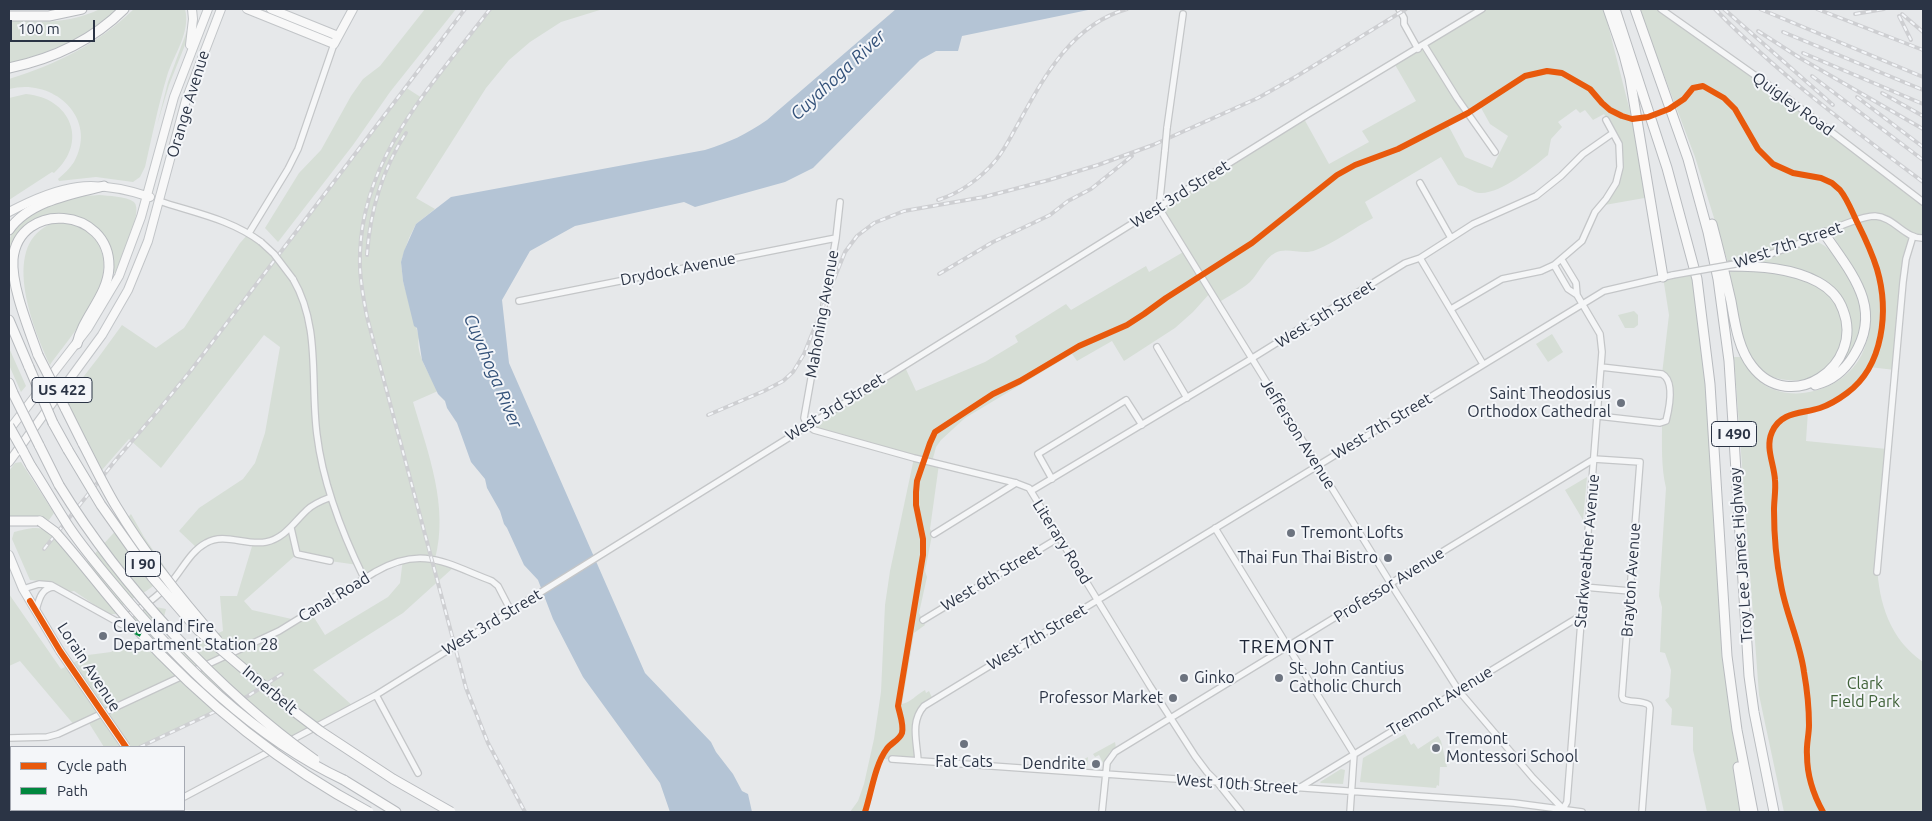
<!DOCTYPE html>
<style>
body{margin:0}
#map{position:relative;width:1932px;height:821px;overflow:hidden;background:#e6e8ea;font-family:Ubuntu,sans-serif}
canvas{display:block}
.frame{position:absolute;inset:0;border:10px solid #2b3445;pointer-events:none}
.legend{position:absolute;left:10px;top:746px;width:175px;height:65px;box-sizing:border-box;background:#f4f6f9;border:1px solid #a4a8b1;margin:0;padding:6px 9px;list-style:none;font-size:15px;color:#2b3445}
.legend li{display:flex;align-items:center;gap:10px;height:25px}
.legend b{width:25px;border:1px solid #a4a8b1}
.scale{position:absolute;left:10px;top:20px;width:85px;height:22px;box-sizing:border-box;border:2px solid #2b3445;border-top:0;padding-left:6px;font-size:15px;line-height:18px;white-space:nowrap;color:#2b3445;-webkit-text-stroke:4px #f4f6f9;paint-order:stroke}
</style>
<div id="map">
<canvas width="1932" height="821"></canvas>
<div class="frame"></div>
<ul class="legend">
<li><b style="height:6px;background:#e8590c"></b>Cycle path</li>
<li><b style="height:6px;background:#00873e"></b>Path</li>
</ul>
<div class="scale">100 m</div>
</div>
<script>
const context = document.querySelector('canvas').getContext('2d');
context.lineJoin = 'round';
function fillPath(path, color) { context.fillStyle = color; context.fill(path, 'evenodd'); }
function strokePath(path, color, width, dash) { context.strokeStyle = color; context.lineWidth = width; context.lineCap = dash ? 'butt' : 'round'; context.setLineDash(dash || []); context.stroke(path); }
function drawText(font, color, halo, rows, align = 'center') {
  context.font = font + ' Ubuntu,sans-serif'; context.lineWidth = 4; context.setLineDash([]); context.textBaseline = 'middle'; context.strokeStyle = halo; context.fillStyle = color; for (const [text, x, y, turn = 0] of rows) {
    context.save(); context.translate(x, y); context.rotate((+turn || 0) * Math.PI / 180); context.textAlign = isNaN(turn) ? turn : align; if (halo) context.strokeText(text, 0, 0); context.fillText(text, 0, 0); context.restore();
  }
}
fillPath(new Path2D(`
 M100,9H117C88,37 48,54 9,63V19C41,24 71,23 100,9Z
 M134,9H185C191,32 174,54 167,76C158,106 152,137 145,167L140,177L133,182L96,177L59,181L58,179C64,174 70,168 74,162C99,118 53,77 9,89V79C59,63 96,45 134,9Z
 M425,9H456L390,92L353,145L278,242L265,228L299,173L321,150L351,96L363,79L380,66Z
 M490,9H603L561,22L530,42L509,60L486,88L416,198L435,209L416,224L409,238L401,262L403,281L419,337C415,355 431,376 438,391L413,402C428,453 449,506 435,559L454,567L403,613L313,670L354,707L271,750L219,711L140,747H104L87,720L75,726L20,661L9,666V594L61,669L88,655L111,652L116,648L155,643L127,625V618L151,606L166,609L159,636L161,645L157,650L163,656L223,631L220,596H237L253,543L216,538L198,549L179,531L199,508L243,479L255,463L265,433L280,347L264,335L161,468L129,439L102,470L97,471L63,403L98,358L122,325L156,348L184,328L240,243L249,233L278,256L405,87L422,98ZM297,554L330,561L358,565L364,578L403,559L400,583L388,597L325,635L310,611L296,620L252,610L244,601Z
 M1482,9H1604L1634,127L1650,197L1599,206L1616,183L1619,144L1604,114L1593,120L1585,110L1580,113L1576,109L1558,122L1562,127L1551,139L1548,155C1533,167 1501,194 1480,193C1473,193 1466,186 1458,185L1441,157L1365,202L1373,218C1354,228 1336,242 1316,250C1302,256 1287,246 1275,253C1264,259 1259,273 1250,282C1241,290 1228,296 1218,303L1211,292L1193,312L1175,328L1124,361L1112,341L1077,361L1072,354L965,418L941,440L936,447L932,462L939,464L930,529L934,534L932,535L925,571L927,577L919,613L925,625L914,633L902,704C911,702 916,695 925,690L926,693L929,691L933,700C909,716 917,736 918,761L882,759L884,754L881,752L862,812H850L858,801L864,784L874,739L881,692L885,605L890,571L914,458L814,430L807,425L904,365L916,391L985,362L1018,342L1015,336L1066,304L1071,310L1146,266L1149,272L1185,251L1159,208L1303,117L1329,164L1369,142L1362,131L1416,101L1394,63ZM1480,106L1490,124L1508,136L1492,168L1465,157L1447,123Z
 M1639,9H1661L1787,98L1923,202V238L1913,237L1906,259L1895,370L1869,367C1853,390 1835,404 1808,411L1806,441L1887,449L1877,565C1879,604 1890,639 1923,662V812H1784L1759,695L1734,357H1741C1748,367 1755,379 1766,386C1796,403 1840,389 1858,361C1868,346 1871,327 1869,309C1867,279 1843,257 1831,231L1729,266L1695,157Z
 M189,14L191,27L189,35L169,85L157,125L168,82L188,28Z
 M26,94C71,98 89,142 54,173L52,172L9,200V98Z
 M99,195C108,196 126,196 134,202C144,211 120,261 115,273L111,271L110,255L75,217L29,226L9,265C9,257 7,246 10,238C16,217 59,201 79,196C85,195 92,196 99,195Z
 M53,223C67,222 81,225 92,236C128,274 72,334 50,365C31,324 0,243 53,223Z
 M1814,242C1827,243 1832,254 1839,263C1857,289 1870,314 1856,345C1852,354 1843,362 1838,370L1836,369L1849,343L1832,289L1756,262Z
 M1748,270C1772,270 1810,278 1827,294C1862,326 1835,387 1787,380C1776,379 1765,376 1757,366C1738,344 1735,300 1730,272Z
 M1696,271L1703,306L1731,708L1746,812H1707L1693,750V727L1671,725L1672,709L1665,700L1669,697L1671,670L1665,653L1660,652L1662,607L1659,596L1666,488C1661,467 1662,444 1662,422L1666,421L1670,382L1662,374L1669,315L1663,277Z
 M1634,311L1638,315V325L1634,328H1625L1618,315Z
 M1552,334L1563,352L1548,362L1536,344Z
 M9,348L26,386L21,392L9,365Z
 M21,462L54,513L49,520L30,516H9V471L15,463Z
 M1587,477L1583,520L1565,490Z
 M131,514L144,537L169,573C162,579 156,584 149,589C139,597 123,600 118,614H108L74,591L69,592L50,582L30,580L12,539L14,532C22,530 34,526 43,529C56,533 72,554 81,565L89,560Z
 M1405,734L1411,745L1414,743L1418,749L1438,736L1441,741L1447,767H1440L1439,786L1437,785L1436,788L1360,782L1363,758Z
 M1115,742L1116,748L1110,752L1103,763L1099,755L1095,757L1093,754Z
 M1088,757L1087,770L1063,767L1062,764L1073,765Z
 M1341,769L1345,770L1343,784L1321,783L1320,782Z`), '#d6ded6');
fillPath(new Path2D(`
 M896,9H1093L962,36L958,51H936L920,60L813,168L785,182L695,207L684,202L575,226L530,251L502,300L509,363L645,673L711,742L716,752L733,774L742,791L748,794L752,812H670L660,783L583,677L553,619L538,580L524,565L507,528L504,524L500,511L487,488L485,479L471,462L457,423L447,408L445,401L438,394L422,360L417,328L414,326L403,281L401,262L404,251L416,224L451,197L705,150C728,143 747,134 767,120Z`), '#b4c4d5');
const minor = new Path2D(`
 M1399,9L1404,18V24L1418,49
 M1661,9L1787,98L1923,202
 M1424,45L1457,98L1495,152
 M1167,128L1183,14
 M1165,150L1159,208L1396,592L1459,691L1533,778L1563,809
 M1420,183L1451,238
 M159,201C195,213 230,219 261,242
 M840,202L836,238L804,418L807,425L814,430L914,458L1016,483L1029,488L1150,686L1195,756L1207,772L1217,782L1241,812
 M249,233L288,169L298,149L334,44
 M1420,258L1483,364
 M1562,260L1576,283L1577,295L1600,334L1602,352L1567,802L1563,809V812
 M1741,263C1762,257 1783,250 1803,242C1820,235 1858,216 1875,216C1894,217 1905,239 1923,238
 M1554,265L1568,289L1577,295
 M293,279C321,327 310,382 317,435C323,485 342,533 364,578
 M519,301L836,238
 M1451,309L1502,279L1541,271L1554,265L1582,241L1595,212L1606,199L1616,183L1620,167L1619,144L1606,120
 M1157,347L1187,398
 M1598,416L1660,423L1666,421C1669,409 1675,381 1662,374L1601,367
 M1052,479L1038,454L1126,400L1142,425
 M1031,491L1246,362L1405,263L1420,258L1473,224L1536,196L1561,176L1583,154L1613,133
 M291,528L297,554L330,561
 M1215,528L1354,754L1350,812
 M934,534L1016,483
 M1877,572L1903,282L1906,259L1913,236
 M1584,587L1630,591
 M23,589L39,584L51,585L132,630
 M36,610C39,600 41,588 54,587
 M923,620L1060,537
 M118,622C137,612 159,596 173,580C183,568 191,551 206,543C224,532 246,546 266,542C285,538 294,522 307,510C313,504 323,500 331,497
 M376,695L418,773
 M9,738L47,737L58,734L279,631L375,572C422,545 445,563 492,581L498,586L511,611
 M892,759L1475,800L1514,803L1582,812
 M918,761C917,741 910,722 924,706L1604,291L1673,275
 M1299,788L1582,615
 M184,797L376,695L1308,114L1482,9
 M154,812L159,810
 M1102,812L1107,763L1115,752L1594,459L1640,462L1622,696L1623,699C1631,703 1641,700 1649,705L1650,708L1642,812`);
const major = new Path2D(`
 M247,9L334,44L353,9
 M271,9L338,36
 M190,45L193,19L192,9
 M9,212C62,184 92,178 150,197
 M9,430L88,328L119,276L141,217L174,97L208,9
 M9,462L102,335L128,290L148,241L186,100L221,9
 M9,555L23,589L60,651
 M170,810L171,812`);
const highway = new Path2D(`
 M1608,9L1624,55L1630,78L1663,277
 M1615,9L1667,168L1697,279L1710,384L1727,656L1737,730L1753,812
 M1635,9L1688,159L1708,232L1718,279L1729,361L1749,676L1754,712L1774,812
 M9,16H49L82,9
 M9,68C52,59 93,40 124,9
 M1712,224C1719,250 1725,275 1731,301C1735,323 1738,348 1752,366C1790,416 1865,366 1843,310C1839,298 1829,288 1818,282C1792,268 1759,266 1729,266
 M9,230C29,201 72,194 104,186
 M9,320L29,367
 M38,355C29,329 11,286 13,259C19,200 110,207 109,267C108,296 83,316 77,344
 M9,383L13,393
 M1815,385C1832,381 1845,370 1854,355C1884,307 1850,272 1824,233
 M65,408L83,444
 M53,423L68,450
 M39,445L59,485
 M23,451L31,466
 M9,521H40
 M1738,767L1745,812
 M344,780L396,812`);
strokePath(minor, '#c4c6c8', 8);
strokePath(major, '#c2c5c8', 10);
strokePath(highway, '#b8bbbf', 11);
strokePath(minor, '#f5f6f7', 5.5);
strokePath(major, '#f8f8f8', 8);
strokePath(highway, '#f8f8f8', 9);
const rail = new Path2D(`
 M490,9C434,83 363,155 360,253C359,275 363,296 367,317L466,688L488,743L525,812
 M1715,9C1778,74 1851,128 1923,182
 M1724,9L1833,105
 M1760,9L1923,77
 M1817,9L1923,50
 M1855,14L1884,9
 M1902,14L1923,32
 M1899,16L1911,40
 M1758,31L1800,58L1923,129
 M1783,32L1923,90
 M1803,53L1923,104
 M1812,76L1923,160
 M1882,93L1923,116
 M1857,97L1923,147
 M938,200C960,193 981,178 996,160C1005,149 1011,136 1018,124C1044,77 1071,25 1127,9
 M367,255C370,212 382,170 406,133
 M939,274L993,242L1050,215L1068,201L1091,189L1132,156
 M708,415L764,391L783,381L793,372L804,354L845,252L857,236L874,223L904,211L984,197L1049,180L1098,165L1153,145L1258,98L1297,76L1406,9
 M44,549L115,461L161,407L192,369L465,9
 M140,747L248,696L282,674
 M9,790H11`);
strokePath(rail, '#cecfd2', 4);
strokePath(rail, '#f4f6f9', 2, [5.5]);
const minorBridge = new Path2D(`
 M1165,150L1167,128
 M261,242L274,254L293,279
 M1673,275L1741,263`);
const majorBridge = new Path2D(`
 M60,651L126,747`);
const highwayBridge = new Path2D(`
 M38,355L65,408
 M29,367L53,423
 M13,393L39,445
 M9,426L23,451
 M83,444C94,465 104,486 116,506C145,554 181,599 218,641
 M68,450L101,505L152,577L198,630L291,709L320,731L393,779L451,812
 M31,466C44,486 56,507 69,527C83,548 100,568 116,587C179,663 254,738 344,780
 M59,485C122,587 217,690 315,760
 M40,521L55,532C82,562 106,595 133,625C201,700 280,765 369,812`);
strokePath(minorBridge, '#c4c6c8', 8, []);
strokePath(majorBridge, '#c2c5c8', 10, []);
strokePath(highwayBridge, '#b8bbbf', 11, []);
strokePath(minorBridge, '#f5f6f7', 5.5);
strokePath(majorBridge, '#f8f8f8', 8);
strokePath(highwayBridge, '#f8f8f8', 9);
strokePath(new Path2D(`
 M132,630L144,636`), '#00873e', 5, [10, 5]);
strokePath(new Path2D(`
 M30,601L60,651L126,747
 M865,812C871,794 875,765 886,750C890,743 899,741 902,733C904,725 900,715 898,706L923,555V539L916,505V492L917,481L930,443L935,432L993,394L1020,381L1079,346L1127,325L1144,314L1166,298L1252,243L1337,175L1355,165L1398,149L1468,113L1525,76L1547,71L1562,73L1590,89L1602,103L1610,110L1622,116L1632,119L1648,117L1669,109L1684,99L1693,88L1703,86L1724,98L1735,109L1758,149L1773,164L1793,173L1821,178L1832,183L1840,190C1848,200 1852,212 1858,224C1865,238 1872,253 1877,269C1889,310 1884,366 1847,393C1839,399 1829,405 1820,408C1802,414 1781,411 1772,432C1765,448 1774,463 1775,480C1776,490 1774,500 1774,510C1774,535 1776,560 1781,585C1786,614 1800,642 1804,672C1807,689 1809,707 1809,725C1809,735 1806,745 1807,755C1807,776 1813,794 1823,812`), '#e8590c', 6);
for (const [x, y, r, color] of [
 [1621,403,5,"#6c737f"],
 [1291,533,5,"#6c737f"],
 [1388,558,5,"#6c737f"],
 [103,636,5,"#6c737f"],
 [1184,678,5,"#6c737f"],
 [1279,678,5,"#6c737f"],
 [1173,698,5,"#6c737f"],
 [964,744,5,"#6c737f"],
 [1436,748,5,"#6c737f"],
 [1096,764,5,"#6c737f"]
]) { const dot = new Path2D(); dot.arc(x, y, r, 0, 2 * Math.PI); context.fillStyle = color; context.fill(dot); strokePath(dot, '#f4f6f9', 2); }
for (const [x, y, w] of [
 [62,390,60],
 [1734,434,45],
 [143,564,35]
]) { const box = new Path2D(); box.roundRect(x - w / 2, y - 12.5, w, 25, 4); context.fillStyle = '#f4f6f9'; context.fill(box); strokePath(box, '#2b3445', 1); }
drawText('bold 15px', '#2b3445', null, [
 ["US 422",62,390],
 ["I 490",1734,434],
 ["I 90",143,564]
]);
drawText('16px', '#2b3445', '#f4f6f9', [
 ["Orange Avenue",188,104,-73],
 ["Quigley Road",1793,104,36],
 ["West 3rd Street",1180,194,-32],
 ["West 7th Street",1788,245,-19],
 ["Drydock Avenue",678,269,-11],
 ["Mahoning Avenue",822,314,-80],
 ["West 5th Street",1325,314,-32],
 ["West 3rd Street",835,407,-32],
 ["West 7th Street",1382,426,-31],
 ["Jefferson Avenue",1298,434,58],
 ["Literary Road",1062,542,58],
 ["Starkweather Avenue",1587,551,-85],
 ["Troy Lee James Highway",1741,555,-94],
 ["West 6th Street",991,578,-31],
 ["Brayton Avenue",1631,580,-86],
 ["Professor Avenue",1389,585,-32],
 ["Canal Road",334,597,-31],
 ["West 3rd Street",492,622,-31],
 ["West 7th Street",1037,637,-31],
 ["Lorain Avenue",89,667,57],
 ["Innerbelt",270,690,40],
 ["Tremont Avenue",1440,701,-31],
 ["West 10th Street",1237,784,4]
]);
drawText('16px', '#2b3445', '#f4f6f9', [
 ["Saint Theodosius",1611,394,"right"],
 ["Orthodox Cathedral",1611,412,"right"],
 ["Tremont Lofts",1301,533],
 ["Thai Fun Thai Bistro",1378,558,"right"],
 ["Cleveland Fire",113,627],
 ["Department Station 28",113,645],
 ["St. John Cantius",1289,669],
 ["Catholic Church",1289,687],
 ["Ginko",1194,678],
 ["Professor Market",1163,698,"right"],
 ["Tremont",1446,739],
 ["Montessori School",1446,757],
 ["Fat Cats",964,762,"center"],
 ["Dendrite",1086,764,"right"]
], 'left');
drawText('16px', '#3f6138', '#f4f6f9', [
 ["Clark",1865,684],
 ["Field Park",1865,702]
]);
drawText('italic 18px', '#34527a', '#f4f6f9', [
 ["Cuyahoga River",838,75,-43],
 ["Cuyahoga River",493,371,67]
]);
context.letterSpacing = '1px';
drawText('19px', '#1d2536', '#f4f6f9', [
 ["TREMONT",1287,647]
]);
context.letterSpacing = '0px';
</script>
